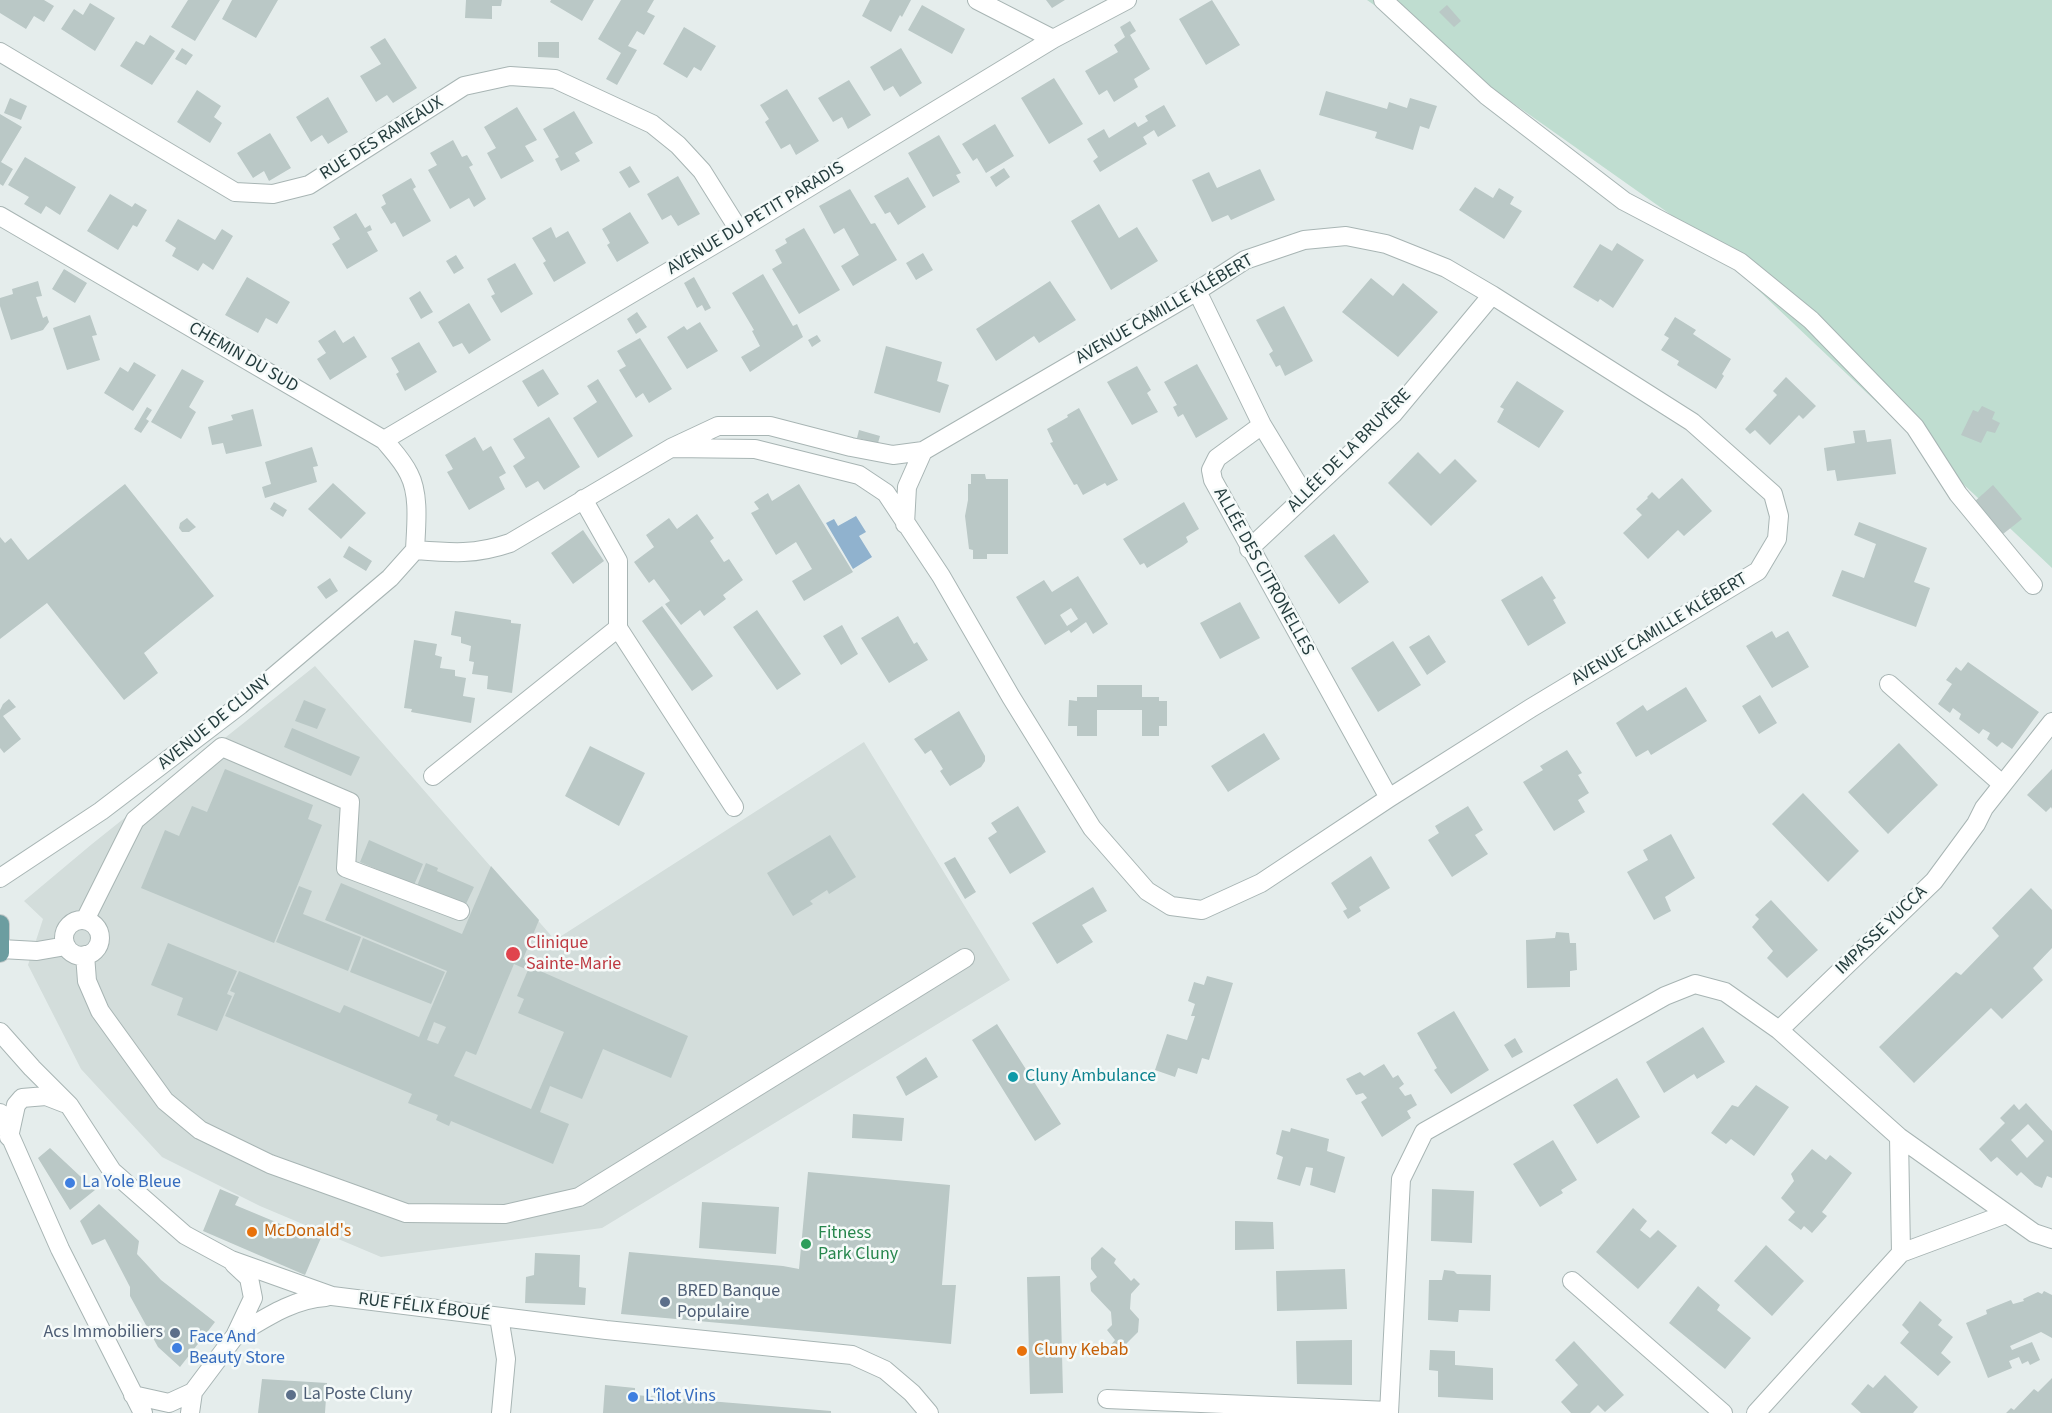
<!DOCTYPE html>
<meta charset="utf-8">
<style>
body{margin:0}
canvas{display:block;background:#e5edec}
</style>
<canvas width="2052" height="1413"></canvas>
<script>
const context = document.querySelector('canvas').getContext('2d');
context.lineJoin = 'round';
function fillPath(path, color) { context.fillStyle = color; context.fill(path, 'evenodd'); }
function strokePath(path, color, width, dash) { context.strokeStyle = color; context.lineWidth = width; context.lineCap = dash ? 'butt' : 'round'; context.setLineDash(dash || []); context.stroke(path); }
function drawText(font, color, halo, rows, align = 'center') {
  context.font = font + ' "Source Sans 3",sans-serif'; context.lineWidth = 5; context.setLineDash([]); context.textBaseline = 'middle'; context.strokeStyle = halo; context.fillStyle = color; for (const [text, x, y, turn = 0] of rows) {
    context.save(); context.translate(x, y); context.rotate((+turn || 0) * Math.PI / 180); context.textAlign = isNaN(turn) ? turn : align; if (halo) context.strokeText(text, 0, 0); context.fillText(text, 0, 0); context.restore();
  }
}
fillPath(new Path2D(`
 M315,666L555,940L864,742L1010,980L602,1228L381,1257L260,1206L162,1157L81,1069L28,965L43,919L24,901L92,844Z`), '#d3dddb');
fillPath(new Path2D(`
 M1367,0H2052V568L1701,236Z`), '#bfddd0');
fillPath(new Path2D(`
 M856,516L866,532L859,536L872,557L853,569L826,523L834,519L838,526Z`), '#90b2ce');
fillPath(new Path2D(`
 M0,0H44L54,6L44,22L34,16L26,29L0,13Z
 M188,0H220L195,41L171,27Z
 M232,0H278L256,38L222,19Z
 M466,0H502L501,6H492V19L465,18Z
 M551,0H594L582,21L550,2Z
 M621,0H654L647,12L655,16L644,35L637,31L628,46L637,50L617,85L606,79L621,53L598,39Z
 M870,0H911L902,17L900,15L891,32L862,16Z
 M1046,0H1065L1052,8Z
 M1212,0L1240,45L1206,65L1179,19Z
 M90,3L115,18L95,51L61,29L74,9L83,15Z
 M922,5L965,29L952,54L908,30Z
 M1447,5L1461,21L1454,27L1439,12Z
 M1130,21L1136,31L1130,35L1150,69L1134,79L1138,87L1114,102L1107,90L1099,95L1085,71L1118,52L1114,45L1125,37L1120,27Z
 M684,27L716,46L701,71L694,67L687,78L663,64Z
 M150,35L175,51L152,85L120,66L136,41L144,45Z
 M385,38L417,88L393,103L387,95L376,102L360,76L381,64L370,47Z
 M538,42H559V58L538,57Z
 M182,48L193,55L186,65L175,59Z
 M901,48L922,83L900,97L893,86L884,91L870,67Z
 M1054,78L1083,124L1049,144L1021,98Z
 M849,80L871,115L848,129L842,117L833,122L818,98Z
 M787,89L819,141L796,155L790,144L781,149L765,122L769,119L760,105Z
 M197,90L221,106L214,117L222,123L210,143L177,122Z
 M1326,91L1387,109L1389,102L1407,108L1410,98L1437,106L1429,129L1420,126L1413,150L1375,138L1377,132L1319,115Z
 M328,97L348,132L328,144L322,135L311,142L296,117Z
 M10,98L27,106L21,120L4,113Z
 M1164,105L1176,126L1158,137L1154,130L1143,137L1147,144L1100,172L1093,161L1098,157L1087,139L1104,129L1109,138L1135,122L1138,127L1148,121L1145,116Z
 M517,107L537,140L525,146L534,161L501,179L487,153L496,148L484,127Z
 M574,111L593,143L575,153L580,161L561,171L555,159L559,157L543,129Z
 M0,114L22,127L1,162L13,169L3,186L0,184Z
 M995,124L1014,156L986,173L977,158L973,161L962,144Z
 M270,133L291,168L269,181L264,171L253,178L237,153Z
 M939,135L961,173L956,175L960,182L933,197L908,153Z
 M453,140L462,157L467,155L473,165L469,167L486,199L474,207L469,198L450,209L428,170L437,165L430,153Z
 M25,157L76,187L60,215L46,206L41,214L24,204L29,197L8,185Z
 M630,166L640,182L629,188L619,172Z
 M1004,168L1010,177L996,187L990,177Z
 M1260,169L1275,200L1231,220L1228,215L1212,222L1192,180L1209,172L1217,188Z
 M678,176L700,214L678,226L671,215L662,220L647,194Z
 M908,177L926,207L898,225L890,212L885,214L874,196Z
 M411,178L416,187L413,189L431,221L403,237L395,222L391,224L381,207L386,204L382,195Z
 M1475,187L1493,198L1499,188L1514,197L1510,204L1522,211L1504,239L1459,210Z
 M850,189L871,224L875,223L897,260L853,286L841,266L859,255L844,228L834,234L819,206Z
 M110,194L132,207L135,203L147,210L137,227L133,225L118,250L87,231Z
 M1099,204L1119,238L1137,227L1158,261L1111,290L1071,221Z
 M630,212L649,243L617,262L607,245L610,243L602,229Z
 M356,213L365,228L370,225L372,230L367,232L378,251L347,269L332,244L340,239L333,227Z
 M178,219L215,240L222,229L233,236L213,270L203,263L198,271L172,256L176,248L165,241Z
 M551,227L556,238L568,231L586,263L554,282L543,263L546,261L532,238Z
 M804,228L840,290L799,314L772,269L782,263L775,250L787,243L785,239Z
 M1617,243L1644,260L1613,308L1600,299L1598,302L1573,287L1600,244L1612,251Z
 M923,253L933,270L916,280L906,263Z
 M456,255L464,268L454,274L446,261Z
 M515,263L533,294L501,313L491,296L495,294L487,279Z
 M64,269L87,283L75,303L52,289Z
 M763,274L793,326L797,324L803,337L750,372L741,357L760,346L752,331L754,330L732,293Z
 M247,277L290,302L277,324L266,318L258,333L225,315Z
 M694,277L711,308L705,311L702,305L697,308L684,283Z
 M1371,278L1393,296L1403,283L1438,312L1398,357L1342,312Z
 M38,281L42,296L36,297L43,318L47,316L49,322L43,330L11,340L0,306V298L13,294L12,289Z
 M1050,281L1076,320L1039,343L1034,336L996,361L976,329Z
 M420,291L433,312L421,319L409,298Z
 M469,303L491,340L469,354L462,343L453,347L438,322Z
 M1284,306L1313,361L1285,376L1280,365L1276,367L1269,354L1273,351L1256,320Z
 M637,312L647,327L636,334L627,319Z
 M90,315L97,335L92,336L100,360L67,370L53,328Z
 M1675,317L1696,330L1693,334L1731,359L1722,374L1724,376L1716,389L1677,365L1679,361L1661,350L1669,338L1664,335Z
 M700,322L718,351L687,369L667,337L684,326L687,330Z
 M335,330L343,343L354,336L367,357L330,380L317,359L326,353L318,341Z
 M817,335L821,341L812,347L808,340Z
 M640,338L672,389L649,403L643,393L636,398L619,370L626,366L617,351Z
 M419,342L437,372L405,391L396,374L399,372L391,358Z
 M886,346L942,362L937,381L949,385L940,413L874,393Z
 M134,362L156,375L133,411L104,393L120,367L128,372Z
 M1197,364L1228,419L1196,438L1183,414L1178,417L1173,407L1177,405L1164,382Z
 M1137,366L1151,390L1147,393L1158,412L1132,425L1107,382Z
 M182,369L204,381L189,407L196,412L181,439L151,422Z
 M543,369L559,394L538,407L522,381Z
 M1786,377L1816,406L1803,419L1799,415L1770,445L1755,430L1750,434L1745,429L1777,395L1773,391Z
 M598,379L633,436L598,458L573,418L597,402L587,386Z
 M1517,381L1564,411L1539,448L1497,422L1504,409L1500,407Z
 M1982,406L1995,412L1992,419L2000,423L1995,433L1987,431L1981,443L1961,435L1973,410L1978,412Z
 M147,407L152,410L146,419L149,421L141,433L134,429Z
 M1079,408L1118,480L1107,486L1105,483L1083,495L1077,484L1074,485L1050,443L1053,442L1047,429L1068,417L1067,415Z
 M253,409L262,446L226,454L223,443L212,445L208,427L233,420L231,415Z
 M549,417L580,467L544,490L538,481L526,488L513,466L525,458L513,439Z
 M859,430L880,436L878,443L857,438Z
 M1865,430L1867,442L1891,439L1896,474L1837,481L1835,470L1827,471L1824,448L1855,443L1853,431Z
 M475,437L483,451L491,446L506,473L499,477L505,489L469,510L447,472L453,469L445,455Z
 M312,447L318,466L313,467L317,482L265,498L262,487L271,484L265,462Z
 M1418,452L1440,474L1455,459L1477,481L1431,526L1388,483Z
 M971,474H985L986,479H1008V554H987V559H973V550L969,549L965,516L968,500V484H971Z
 M1682,478L1712,511L1684,536L1678,530L1648,559L1623,533L1642,515L1636,509L1648,498L1647,497L1652,492L1659,499Z
 M333,483L366,513L341,539L308,509Z
 M125,484L214,596L144,653L158,673L124,700L47,603L0,639V537L5,543L11,538L28,560Z
 M799,484L853,572L804,601L792,581L812,569L796,542L776,555L751,513L759,509L754,502L768,493L772,501Z
 M1993,485L2022,519L2003,534L1974,502Z
 M274,502L287,510L283,517L270,509Z
 M1184,502L1199,529L1186,537L1188,542L1183,546L1147,568L1144,563L1140,565L1123,539Z
 M697,514L714,538L710,541L724,562L729,559L743,580L723,595L726,599L704,616L700,610L681,625L665,604L670,601L654,579L649,583L634,562L654,547L646,535L669,518L677,529Z
 M187,518L196,527L189,532H182L179,528L180,523Z
 M1859,522L1927,548L1914,582L1930,588L1916,627L1832,596L1842,570L1864,578L1876,544L1854,535Z
 M583,530L604,561L573,584L551,553Z
 M1334,534L1369,582L1339,604L1304,556Z
 M349,546L372,561L366,571L343,557Z
 M1078,576L1108,624L1093,634L1086,622L1071,633L1069,630L1045,645L1016,597L1044,580L1052,592ZM1071,608L1078,619L1067,626L1060,615Z
 M1542,576L1556,598L1553,600L1566,623L1528,646L1501,600Z
 M330,578L338,591L326,599L317,587Z
 M1240,602L1260,638L1220,659L1200,623Z
 M662,606L713,676L692,691L642,621Z
 M757,610L801,674L777,690L733,627Z
 M455,611L511,620V623L521,624L512,693L487,689L488,676L472,674L474,662L469,661L471,646L461,643V637L451,635Z
 M898,616L914,644L917,642L928,660L889,683L861,638Z
 M842,625L858,654L841,665L823,636Z
 M1772,631L1776,638L1788,631L1809,667L1772,688L1746,646Z
 M1429,635L1446,662L1427,675L1409,647Z
 M414,640L437,644L435,655L442,657L440,668L455,670V676L466,678L463,696L475,698L471,723L411,712L412,709L404,708Z
 M1393,641L1421,685L1378,712L1351,668Z
 M1968,662L2039,712L2012,749L2002,742L1997,747L1987,739L1990,733L1983,729L1979,734L1959,719L1961,714L1953,708L1950,713L1938,704L1952,684L1946,680L1956,667L1961,671Z
 M1097,685H1142V697H1159V701H1167V726H1159V736H1142V710H1097V736H1077V726H1068L1069,700L1077,701V697H1097Z
 M1686,687L1707,721L1651,755L1648,750L1636,757L1616,723L1643,705L1647,711Z
 M1760,695L1777,723L1759,734L1742,706Z
 M9,699L16,707L3,716L21,739L4,753L0,748V710L3,704Z
 M304,700L326,709L317,729L295,721Z
 M959,711L985,756V761L981,767L950,786L940,771L943,769L931,750L925,754L914,739Z
 M292,728L360,757L351,776L284,747Z
 M1264,733L1280,759L1228,792L1211,766Z
 M1899,743L1938,785L1888,834L1848,792Z
 M590,746L645,773L619,826L565,796Z
 M1567,750L1582,773L1578,775L1589,793L1578,800L1585,812L1554,831L1523,782L1543,770L1540,766Z
 M225,769L313,805L308,819L322,825L274,943L141,888L165,830L179,836L192,806L207,812Z
 M2052,769V809L2051,807L2046,812L2027,795Z
 M1803,793L1859,851L1828,882L1772,824Z
 M1018,806L1046,852L1010,874L988,838L997,832L991,823Z
 M1468,806L1483,830L1475,835L1488,854L1452,877L1428,840L1439,833L1435,826Z
 M1671,834L1695,878L1665,897L1671,911L1654,920L1627,872L1648,860L1643,850Z
 M830,835L856,877L829,894L827,890L810,901L813,904L793,916L767,873Z
 M369,840L423,864L414,885L360,862Z
 M1371,856L1390,888L1359,907L1361,911L1348,919L1343,911L1347,909L1331,883Z
 M955,857L976,892L965,899L944,863Z
 M426,863L438,868L437,871L474,887L465,906L417,886Z
 M491,866L539,920L523,959L540,966L538,970L688,1036L671,1078L603,1049L582,1099L550,1086L540,1112L569,1124L553,1164L451,1121L449,1126L436,1120L438,1115L408,1103L412,1094L225,1016L235,993L230,991L239,971L340,1013L344,1005L419,1037L447,971L325,920L341,883L462,934ZM514,964L528,970L517,996L524,999L518,1013L564,1032L531,1109L454,1076L466,1051L476,1055ZM434,1022L446,1027L438,1044L427,1040Z
 M299,886L312,891L303,914L361,937L348,971L276,942Z
 M1093,887L1107,911L1082,925L1093,942L1057,964L1032,923Z
 M2031,888L2052,910V948L2033,968L2043,980L2002,1019L1991,1008L1914,1083L1879,1047L1956,972L1961,975L1999,936L1992,928Z
 M1771,900L1818,950L1787,978L1767,958L1773,951L1752,927L1759,919L1755,915Z
 M1556,932L1569,933L1570,943H1576L1577,970L1570,971V987L1527,988L1526,940L1555,938Z
 M363,938L445,972L431,1004L350,972Z
 M168,943L237,971L227,994L232,996L217,1031L177,1015L183,998L151,985Z
 M1207,976L1233,983L1209,1060L1202,1058L1197,1074L1178,1068L1175,1077L1155,1070L1167,1034L1187,1040L1195,1016H1191L1195,1004L1188,1001L1194,982L1204,985Z
 M1454,1011L1489,1070L1451,1094L1434,1070L1437,1068L1417,1033Z
 M997,1024L1061,1124L1035,1141L972,1040Z
 M1703,1027L1725,1062L1697,1079L1694,1074L1664,1093L1646,1062Z
 M1515,1038L1523,1052L1512,1058L1504,1045Z
 M926,1057L938,1077L906,1096L896,1077Z
 M1384,1064L1393,1078L1398,1075L1404,1084L1399,1088L1405,1096L1411,1094L1417,1105L1407,1111L1411,1118L1382,1137L1361,1102L1367,1098L1363,1093L1356,1095L1346,1079L1360,1072L1364,1076Z
 M1617,1078L1640,1117L1597,1144L1573,1105Z
 M1756,1085L1789,1107L1754,1156L1731,1139L1726,1144L1711,1133L1732,1105L1738,1107Z
 M2026,1103L2052,1131V1178L2047,1176L2042,1188L2035,1185L2021,1172L2017,1176L1997,1157L1991,1162L1979,1149L2005,1123L2000,1118L2014,1104L2019,1110ZM2028,1124L2044,1141L2027,1158L2011,1140Z
 M853,1114L904,1118L902,1141L852,1138Z
 M1291,1128L1329,1139L1327,1151L1345,1157L1335,1193L1310,1185L1313,1168L1306,1167L1300,1186L1277,1179L1283,1157L1276,1154L1282,1130L1290,1132Z
 M1553,1140L1577,1180L1561,1190L1563,1193L1540,1207L1513,1164Z
 M50,1148L95,1190L70,1210L38,1158Z
 M1812,1149L1826,1160L1830,1155L1852,1173L1822,1212L1827,1216L1812,1233L1804,1226L1801,1230L1788,1220L1795,1212L1781,1198L1794,1181L1791,1174Z
 M808,1172L950,1185L942,1285H956L951,1344L621,1314L629,1252L783,1266L799,1269Z
 M220,1189L239,1197L235,1205L302,1233L306,1224L324,1231L305,1275L203,1231Z
 M1432,1189L1474,1191L1472,1243L1431,1241Z
 M702,1202L779,1207L776,1254L699,1248Z
 M99,1204L139,1241L137,1254L161,1280L215,1322L180,1367L158,1347L130,1296V1287L105,1239L92,1245L80,1221Z
 M1633,1208L1647,1221L1640,1230L1650,1238L1658,1230L1677,1246L1638,1289L1596,1252Z
 M1235,1221L1273,1222L1274,1249L1235,1250Z
 M1766,1245L1804,1281L1772,1316L1734,1281Z
 M1102,1247L1116,1259L1114,1263L1131,1281L1134,1278L1140,1284L1131,1294L1130,1309L1139,1319L1138,1332L1116,1354L1110,1346L1115,1340L1107,1330L1112,1325L1111,1312L1091,1291L1090,1283L1097,1277L1091,1269V1258Z
 M535,1253L580,1255L579,1287L586,1288L585,1305L525,1303L526,1277L534,1275Z
 M1345,1269L1347,1309L1277,1311L1276,1271Z
 M1444,1270L1454,1271L1457,1274L1491,1275L1490,1311L1459,1310L1458,1322L1428,1320L1429,1280H1442Z
 M1060,1276L1063,1393L1030,1394L1027,1277Z
 M1698,1286L1720,1305L1717,1310L1751,1338L1725,1369L1669,1323Z
 M2044,1291L2052,1295V1338L2041,1332L2010,1346L2012,1350L2032,1342L2040,1360L2030,1365L2028,1361L2022,1364L2019,1357L2009,1361L2012,1368L1988,1378L1966,1323L1987,1314L1986,1310L2011,1300L2013,1304L2024,1301L2023,1299L2038,1292L2042,1294Z
 M1920,1301L1942,1320L1938,1325L1953,1337L1941,1353L1951,1362L1938,1376L1900,1343L1909,1332L1902,1325Z
 M1352,1340V1385L1297,1384L1296,1341Z
 M1574,1341L1624,1395L1605,1412L1598,1405L1590,1413H1571L1561,1402L1578,1385L1555,1360Z
 M1430,1350L1455,1351V1365L1493,1368V1400L1438,1397V1371L1429,1370Z
 M1885,1375L1918,1407L1913,1413H1861L1851,1404L1868,1384L1873,1388Z
 M2052,1378V1413H2006L2011,1408L2014,1410L2034,1389L2038,1392Z
 M262,1379L327,1383L325,1413H258Z
 M605,1385L635,1388V1395L831,1411V1413H603Z`), '#bac8c6');
const minor = new Path2D(`
 M977,0L1053,39
 M1383,0L1486,95L1624,201L1740,262L1811,320L1915,427L1958,494L2033,585
 M0,52L235,192L273,194L309,185L464,86L510,76L555,79L652,124L678,145L702,171L739,230
 M0,216L384,440C393,451 403,461 409,474C420,495 416,527 415,550
 M1197,291L1262,425L1217,458L1211,470L1213,480L1389,798
 M1262,425L1305,496
 M384,440L739,230L1053,39L1127,0
 M583,499L618,561V628L734,807
 M905,524L907,487L923,451
 M1249,549L1393,414L1492,295
 M415,550C452,553 475,555 510,543L671,448L718,426H770L851,447L893,455L923,451L1197,291L1245,260L1304,240L1346,236L1386,244L1446,268L1492,295L1692,422L1773,494L1779,516L1777,539L1758,571L1531,708L1389,798L1261,883L1202,910L1171,906L1147,891L1092,828L1011,697L941,576L886,493L859,475L755,449L671,448
 M1889,684L2002,784
 M433,776L618,628
 M0,878L101,811L240,705L390,578L415,550
 M64 938a18 18 0 1 1 36 0a18 18 0 1 1-36 0Z
 M85,920L135,820L222,747L350,802L346,868L460,911
 M1,949L37,951L66,946
 M85,955L87,981L100,1011L165,1101L200,1130L270,1164L406,1213L505,1214L579,1197L965,958
 M1779,1030L1934,881L1976,824L1984,808L2052,722
 M0,1032L32,1068L69,1105L112,1171L185,1235L231,1260L332,1296L606,1330L852,1355L885,1370L912,1393L929,1413
 M0,1113L60,1249L143,1413
 M9,1137L16,1105L22,1098L46,1096L64,1103
 M1899,1137L1901,1253
 M1572,1281L1723,1413
 M499,1317L506,1359L501,1413
 M235,1336C264,1319 292,1299 326,1297
 M133,1395L169,1403L193,1392L235,1336L253,1298L249,1278L234,1264
 M1107,1399L1389,1411
 M190,1413L193,1392
 M1389,1413L1401,1179L1424,1132L1665,996L1695,984L1725,992L1779,1030L1899,1137L2034,1233L2052,1239
 M1756,1413L1901,1253L2006,1214`);
const major = new Path2D(`
 M0,924V953`);
strokePath(minor, '#a8b5b4', 20);
strokePath(major, '#c2c9c9', 20);
strokePath(minor, '#fff', 18);
strokePath(major, '#6c9da0', 18);
for (const [x, y, r, color] of [
 [513,954,8,"#e0444e"],
 [1013,1077,6,"#0f9aa8"],
 [70,1183,6,"#3f7fe0"],
 [252,1232,6,"#e8710a"],
 [806,1244,6,"#2e9e5b"],
 [665,1302,6,"#5c6f8a"],
 [175,1333,6,"#5c6f8a"],
 [177,1348,6,"#3f7fe0"],
 [1022,1351,6,"#e8710a"],
 [291,1395,6,"#5c6f8a"],
 [633,1397,6,"#3f7fe0"]
]) { const dot = new Path2D(); dot.arc(x, y, r, 0, 2 * Math.PI); context.fillStyle = color; context.fill(dot); strokePath(dot, '#f5faf9', 2); }
drawText('18px', '#253d3e', '#f5faf9', [
 ["RUE DES RAMEAUX",382,139,-32],
 ["AVENUE DU PETIT PARADIS",756,219,-31],
 ["AVENUE CAMILLE KLÉBERT",1165,310,-30],
 ["CHEMIN DU SUD",243,358,30],
 ["ALLÉE DE LA BRUYÈRE",1350,451,-45],
 ["ALLÉE DES CITRONELLES",1263,572,61],
 ["AVENUE CAMILLE KLÉBERT",1660,630,-31],
 ["AVENUE DE CLUNY",215,723,-39],
 ["IMPASSE YUCCA",1882,931,-44],
 ["RUE FÉLIX ÉBOUÉ",424,1308,7]
]);
drawText('18px', '#be3a42', '#f5faf9', [
 ["Clinique",526,944],
 ["Sainte-Marie",526,965]
], 'left');
drawText('18px', '#0d838f', '#f5faf9', [
 ["Cluny Ambulance",1025,1077]
], 'left');
drawText('18px', '#366cbe', '#f5faf9', [
 ["La Yole Bleue",82,1183],
 ["Face And",189,1338],
 ["Beauty Store",189,1359],
 ["L'îlot Vins",645,1397]
], 'left');
drawText('18px', '#c56008', '#f5faf9', [
 ["McDonald's",264,1232],
 ["Cluny Kebab",1034,1351]
], 'left');
drawText('18px', '#27864d', '#f5faf9', [
 ["Fitness",818,1234],
 ["Park Cluny",818,1255]
], 'left');
drawText('18px', '#4e5e75', '#f5faf9', [
 ["BRED Banque",677,1292],
 ["Populaire",677,1313],
 ["Acs Immobiliers",163,1333,"right"],
 ["La Poste Cluny",303,1395]
], 'left');
</script>
